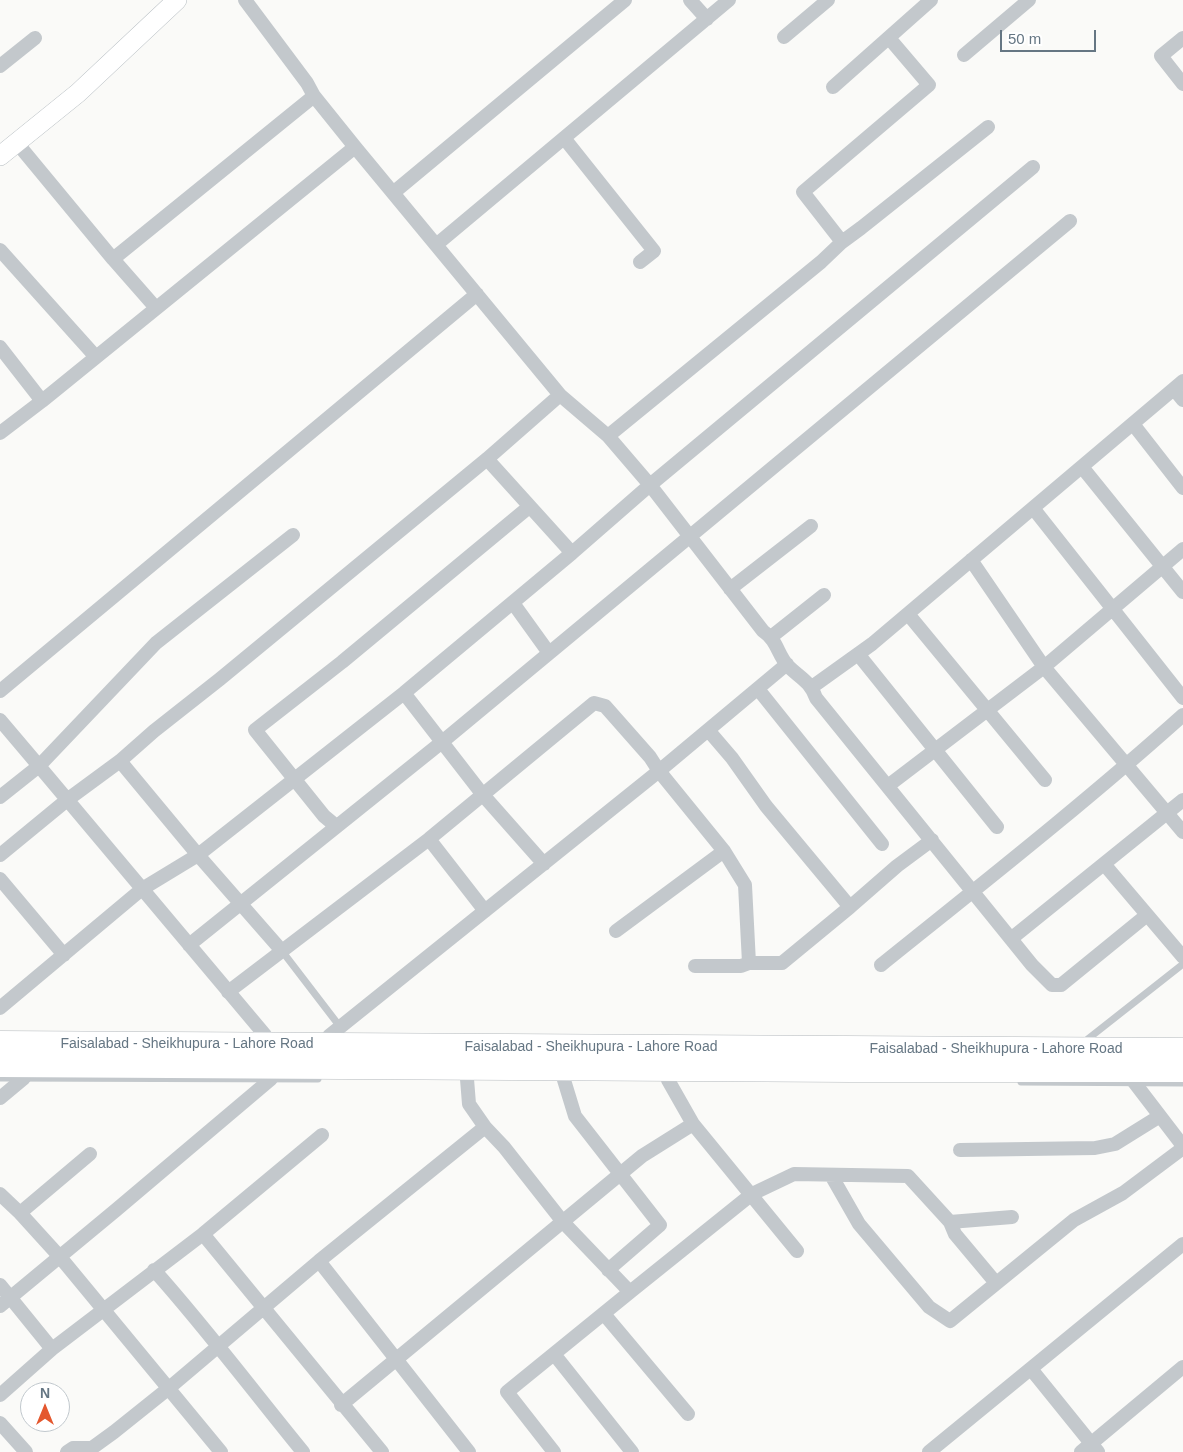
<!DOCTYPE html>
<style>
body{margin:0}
#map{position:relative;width:1183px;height:1452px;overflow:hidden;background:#fafaf8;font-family:Arial,sans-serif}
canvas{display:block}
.north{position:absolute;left:20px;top:1382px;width:50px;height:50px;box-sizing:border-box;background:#fff;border:1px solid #c1c8cd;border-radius:50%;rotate:0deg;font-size:14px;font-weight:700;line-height:20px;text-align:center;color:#657683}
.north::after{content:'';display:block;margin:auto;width:18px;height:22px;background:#e4572e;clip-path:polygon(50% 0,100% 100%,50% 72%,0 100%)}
.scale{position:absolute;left:1000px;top:30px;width:96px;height:22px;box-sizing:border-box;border:2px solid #657683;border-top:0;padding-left:6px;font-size:15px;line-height:18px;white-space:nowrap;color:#657683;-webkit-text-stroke:4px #fff;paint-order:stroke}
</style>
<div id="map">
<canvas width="1183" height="1452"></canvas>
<div class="north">N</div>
<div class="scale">50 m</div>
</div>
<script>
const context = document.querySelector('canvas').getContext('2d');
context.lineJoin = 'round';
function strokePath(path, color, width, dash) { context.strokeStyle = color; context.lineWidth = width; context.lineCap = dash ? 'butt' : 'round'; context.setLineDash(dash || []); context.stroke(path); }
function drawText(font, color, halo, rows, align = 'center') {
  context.font = font + ' Arial,sans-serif'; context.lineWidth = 5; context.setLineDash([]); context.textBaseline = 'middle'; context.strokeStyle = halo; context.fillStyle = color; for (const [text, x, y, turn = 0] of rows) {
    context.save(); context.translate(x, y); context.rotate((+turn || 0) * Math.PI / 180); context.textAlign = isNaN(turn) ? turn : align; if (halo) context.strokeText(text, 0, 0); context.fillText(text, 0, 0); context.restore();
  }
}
const secondary = new Path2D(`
 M0,156L78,93L177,0`);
const highway = new Path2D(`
 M0,1043L1183,1050
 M0,1065L850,1070H1183`);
strokePath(secondary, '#b3babf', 20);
strokePath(highway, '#b4b9bd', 25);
strokePath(new Path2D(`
 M282,951L341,1028
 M1084,1042L1183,964
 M0,1078L318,1079
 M1021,1082L1183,1083`), '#c3c8cc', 7);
strokePath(new Path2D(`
 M245,0L307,83L314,96L355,147L560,395L608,436L650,485L763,631C778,641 777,654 788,666C800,678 810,681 816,698L1032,965L1052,985H1061L1147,915
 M690,0L707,19
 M784,37L828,0
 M1183,38L1161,56L1183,84
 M964,55L1029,0
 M0,66L35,38
 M833,87L931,0
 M564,138L654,251L640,262
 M17,143L113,259L156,308
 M393,193L625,0
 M842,242L803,192L929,85L889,38
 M436,245L729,0
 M0,250L96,357
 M113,259L314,96
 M0,347L42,401
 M1174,389L1183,400
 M1133,424L1183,488
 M0,433L42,401L355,147
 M608,436L821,262L842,242L861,228L988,127
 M487,459L572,553
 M1082,467L1183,592
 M1033,508L1183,698
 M971,560L1044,667L1183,549
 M730,589L811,526
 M513,603L549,653
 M908,614L1045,780
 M771,637L824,595
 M858,654L997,827
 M812,687L872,644L1183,381
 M758,689L882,844
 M0,691L477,294
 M404,693L483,795L544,864
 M0,720L39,766L156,643L293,535
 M708,730L732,758L766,806L850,907
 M120,761L198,855L282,951
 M889,785L1044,667L1183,832
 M0,797L39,766L265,1035
 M336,826L324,816L255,730L342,662L529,507
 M429,839L485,911
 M0,855L67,800L120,761L154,731L220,679L487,459L560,395
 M1104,864L1183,957
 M0,879L64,955
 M616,931L724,851
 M1012,938L1183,800
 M189,945L442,742L1070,221
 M881,965C983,883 1086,802 1183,715
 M695,966H741L749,963H782L850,907L897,866L932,840
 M228,992L429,839L594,703L605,706L650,757L659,771L724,851L745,885L749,963
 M0,1008L142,889L198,855L404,693L572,553L650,485L1033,167
 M329,1036L659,771L787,664
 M467,1079L469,1104L485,1127
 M564,1080L575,1116L660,1225L608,1270
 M668,1080L693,1124L797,1251
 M1134,1082L1183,1146
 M0,1098L24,1078
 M960,1150L1095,1148L1115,1144L1160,1116
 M831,1175L859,1224L929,1307L950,1321L1074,1220L1123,1193L1183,1148
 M0,1194L20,1213L60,1257L221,1452
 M20,1213L90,1154
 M950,1222L1012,1217
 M203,1234L382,1452
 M319,1261L469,1452
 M154,1270C206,1328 253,1391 303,1452
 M0,1285L52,1349
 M630,1292L752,1194L794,1174L908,1176L950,1222L955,1234L996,1283
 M0,1306L116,1210L271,1079
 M604,1314L688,1414
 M554,1354L632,1452
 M1031,1369L1098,1452
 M0,1395L52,1349L203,1234L322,1135
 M341,1405L642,1156L693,1124
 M0,1423L26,1452
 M67,1452L73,1448H92L114,1432L169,1388L319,1261L485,1127L504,1147L563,1222L630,1292L507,1392L554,1452
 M929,1452L1183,1244
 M1081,1452L1183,1367`), '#c3c8cc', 14);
strokePath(secondary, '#fff', 19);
strokePath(highway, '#fff', 24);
drawText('14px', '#657683', '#fff', [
 ["Faisalabad - Sheikhupura - Lahore Road",187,1044],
 ["Faisalabad - Sheikhupura - Lahore Road",591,1047],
 ["Faisalabad - Sheikhupura - Lahore Road",996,1049]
]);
</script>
